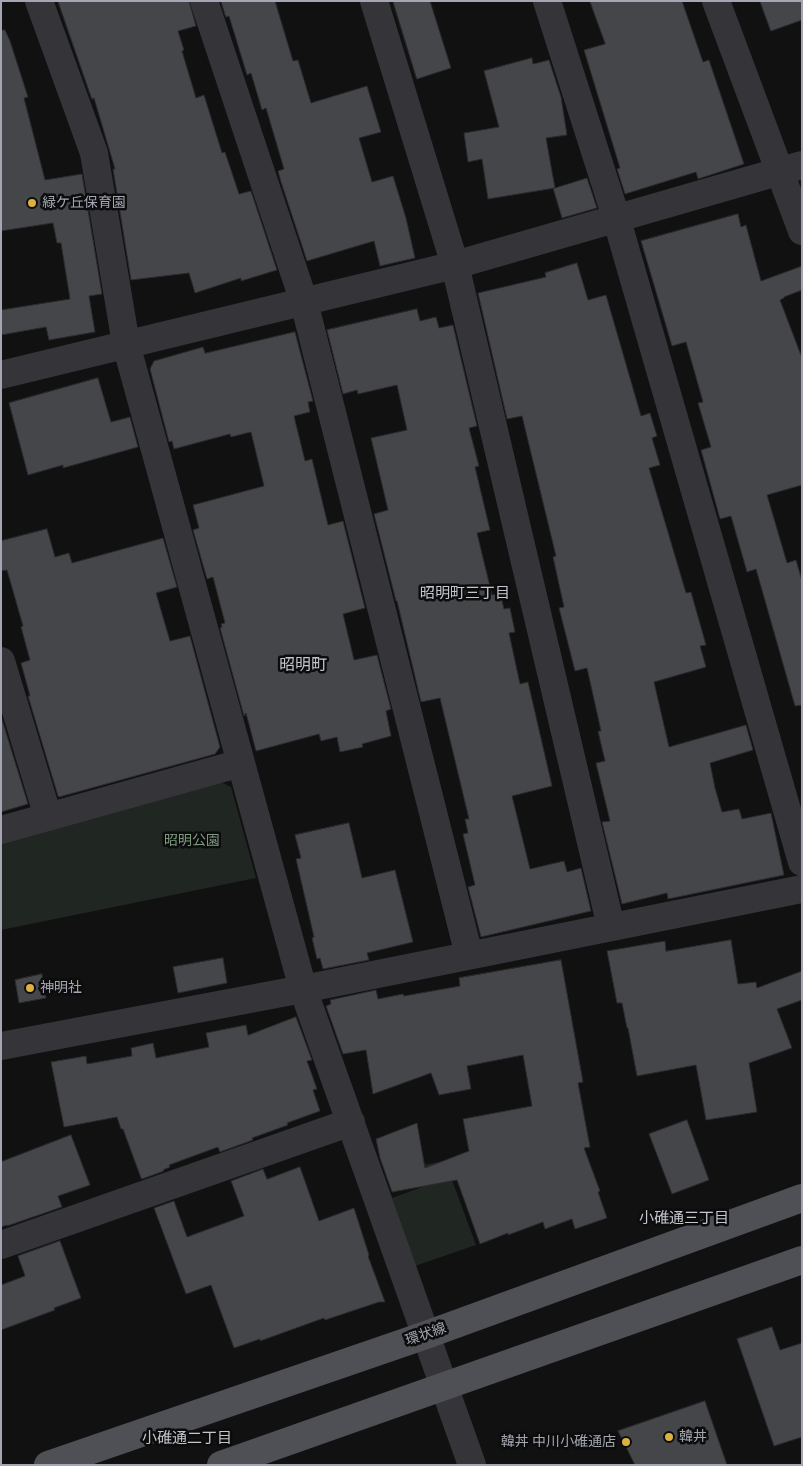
<!DOCTYPE html>
<meta charset="utf-8">
<style>
body{margin:0}
#map{position:relative;width:803px;height:1466px;overflow:hidden;background:#111112;font-family:"Roboto Condensed",sans-serif}
canvas{display:block}
.frame{position:absolute;inset:0;border:2px solid #a4a7b1;pointer-events:none}
</style>
<div id="map">
<canvas width="803" height="1466"></canvas>
<div class="frame"></div>
</div>
<script>
const context = document.querySelector('canvas').getContext('2d');
context.lineJoin = 'round';
function fillPath(path, color) { context.fillStyle = color; context.fill(path, 'evenodd'); }
function strokePath(path, color, width, dash) { context.strokeStyle = color; context.lineWidth = width; context.lineCap = dash ? 'butt' : 'round'; context.setLineDash(dash || []); context.stroke(path); }
function drawText(font, color, halo, rows, align = 'center') {
  context.font = font + ' "Roboto Condensed","Noto Sans JP",sans-serif'; context.lineWidth = 5; context.setLineDash([]); context.textBaseline = 'middle'; context.strokeStyle = halo; context.fillStyle = color; for (const [text, x, y, turn = 0] of rows) {
    context.save(); context.translate(x, y); context.rotate((+turn || 0) * Math.PI / 180); context.textAlign = isNaN(turn) ? turn : align; if (halo) context.strokeText(text, 0, 0); context.fillText(text, 0, 0); context.restore();
  }
}
fillPath(new Path2D(`
 M221,782L231,787L256,878L1,930V842Z
 M445,1161L476,1245L415,1266L392,1198L422,1187L418,1166Z`), '#202621');
const building = new Path2D(`
 M58,1H189L196,26L178,31L184,50L182,51L196,98L204,95L222,153L225,152L239,194L251,191L277,270L241,281V278L195,293L189,273L131,280L113,169H115L94,98L92,99Z
 M221,1H275L293,61L298,60L311,103L367,86L381,132L359,138L372,182L393,176L406,218L415,258L380,266L374,241L307,261L281,182L278,171L284,169L266,108L262,110L251,73L247,75L229,16L226,17Z
 M393,1H430L451,68L417,79Z
 M590,1H682L703,62L709,60L744,164L698,179L696,172L625,194L617,169L620,168L584,50L605,44Z
 M760,1H802V20L771,31Z
 M1,30H5L10,41L28,97L24,98L45,180L82,174L102,294L89,296L95,332L49,340L46,327L1,335V310L70,299L61,243H57L53,223L1,231Z
 M532,58L533,64L549,60L561,97L567,135L546,138L555,188L587,178L597,208L562,218L553,188H555L488,199L482,159L468,162L464,133L499,127L484,71Z
 M738,214L741,227L746,225L761,281L802,266V290L784,297V298L780,300L802,358V485L767,495L787,563L796,560L802,581V705L795,706L756,569L747,572L731,516L720,519L701,450L711,447L698,403L703,402L686,342L672,346L641,241Z
 M577,263L588,300L606,295L641,416L650,413L657,436L652,438L660,465L649,468L686,593L691,592L706,645L700,646L706,667L654,682L669,747L746,725L753,750L710,763L715,788L722,812L739,809L742,819L771,813L784,875L668,899L667,893L622,904L602,822L610,821L596,763L605,761L598,731H601L587,668L575,671L559,608L564,607L553,557L556,556L522,416L507,419L478,293L546,277L545,273Z
 M417,309L420,321L436,317L439,328L453,325L477,426L469,428L479,466L475,467L490,530L477,533L492,595L500,593L504,609L510,608L515,632L509,633L520,684L528,682L552,786L512,796L530,869L564,861L567,872L581,868L591,911L481,937L468,887L475,885L463,834L468,833L465,819H469L440,698L421,702L397,601H396L374,514L388,510L371,438L407,430L397,385L358,394L357,390L343,394L327,330Z
 M295,332L313,401L308,402L310,412L294,416L305,461L312,459L328,525L343,521L365,608L343,614L354,660L377,655L391,709L386,711L391,736L362,744L363,747L340,752L337,737L321,741L319,734L256,751L246,713L244,716L220,628L222,627L221,624L225,623L213,577L207,579L193,530L199,528L193,505L264,486L251,432L231,437L230,434L174,449L172,441L169,442L150,369L154,361L203,347L205,353Z
 M98,378L111,422L130,417L138,447L63,468V465L28,475L9,403Z
 M47,529L55,557L69,553L72,563L163,538L177,587L156,593L170,641L190,636L220,747L215,754L59,797L58,796L28,696H30L21,663L30,660L21,627L23,626L7,570L1,571V541Z
 M1,716L28,804L1,812Z
 M349,823L362,878L395,870L413,942L367,953L369,960L323,969L320,958L317,959L312,938L314,937L296,859L301,858L295,835Z
 M731,940L738,984L756,982L757,988L802,971V1000L777,1009L792,1048L749,1063L757,1112L706,1120L696,1065L637,1076L628,1028H627L622,1003H617L607,951L665,941L666,951Z
 M223,958L227,983L178,993L173,967Z
 M561,960L583,1082L578,1083L590,1147L584,1148L600,1191L598,1192L607,1218L575,1229L572,1219L545,1229L543,1222L508,1235V1233L480,1244L457,1180L392,1192L380,1158L376,1139L417,1123L425,1168L469,1151L463,1119L532,1106L523,1055L467,1066L471,1089L439,1095L431,1073L373,1094L366,1050L343,1054L326,1006L331,1004L330,1000L376,990L378,999L403,994L404,996L460,986L459,978Z
 M42,974L46,998L19,1003L15,980Z
 M296,1017L312,1060L307,1061L317,1089L313,1090L320,1111L287,1123L288,1125L252,1138L253,1140L220,1152L218,1147L169,1165L170,1167L163,1170L164,1171L142,1179L141,1178L123,1129H121L117,1117L64,1127L51,1062L86,1056L87,1064L132,1056L131,1048L153,1043L156,1058L209,1047L206,1033L246,1025L248,1035Z
 M687,1120L709,1180L672,1194L649,1134Z
 M71,1135L90,1185L58,1196L62,1207L7,1226V1225L1,1227V1162Z
 M300,1167L319,1221L354,1208L369,1255L368,1256L385,1302H379L325,1320L324,1318L274,1336L260,1341V1339L234,1348L211,1285L186,1294L154,1208L174,1201L187,1237L244,1216L231,1181L263,1169L267,1179Z
 M60,1241L81,1298L54,1308L55,1310L1,1330V1285L25,1276L18,1256Z
 M772,1327L780,1350L802,1343V1437L774,1446L737,1339Z
 M705,1401L727,1465H635L618,1431Z`);
fillPath(building, '#45464a');
strokePath(building, '#2b2b2e', 1);
strokePath(new Path2D(`
 M39,1L94,153L126,344L303,989L472,1465
 M204,1L304,302L469,955
 M374,1L455,265L611,927
 M547,1L616,217L802,862
 M716,1L802,231
 M1,375L455,265L802,165
 M1,661L48,817
 M1,830L241,763
 M1,1046L303,989L802,889
 M1,1245L351,1122`), '#353539', 28);
strokePath(new Path2D(`
 M48,1465L426,1335L802,1198
 M221,1465L802,1260`), '#4f5055', 28);
for (const [x, y, r, color] of [
 [32,203,5,"#dbb140"],
 [30,988,5,"#dbb140"],
 [669,1437,5,"#dbb140"],
 [626,1442,5,"#dbb140"]
]) { const dot = new Path2D(); dot.arc(x, y, r, 0, 2 * Math.PI); context.fillStyle = color; context.fill(dot); strokePath(dot, '#0c0c0d', 2); }
drawText('14px', '#a4a7b1', '#0c0c0d', [
 ["緑ケ丘保育園",42,203],
 ["神明社",40,988],
 ["韓丼",679,1437],
 ["韓丼 中川小碓通店",616,1442,"right"]
], 'left');
drawText('14px', '#7d9a81', '#0c0c0d', [
 ["昭明公園",192,841]
]);
drawText('14px', '#a4a7b1', '#0c0c0d', [
 ["環状線",426,1335,-19]
]);
drawText('15px', '#c4c6ce', '#0c0c0d', [
 ["昭明町三丁目",465,594],
 ["小碓通三丁目",684,1219],
 ["小碓通二丁目",187,1439]
]);
drawText('16px', '#c4c6ce', '#0c0c0d', [
 ["昭明町",303,666]
]);
</script>
